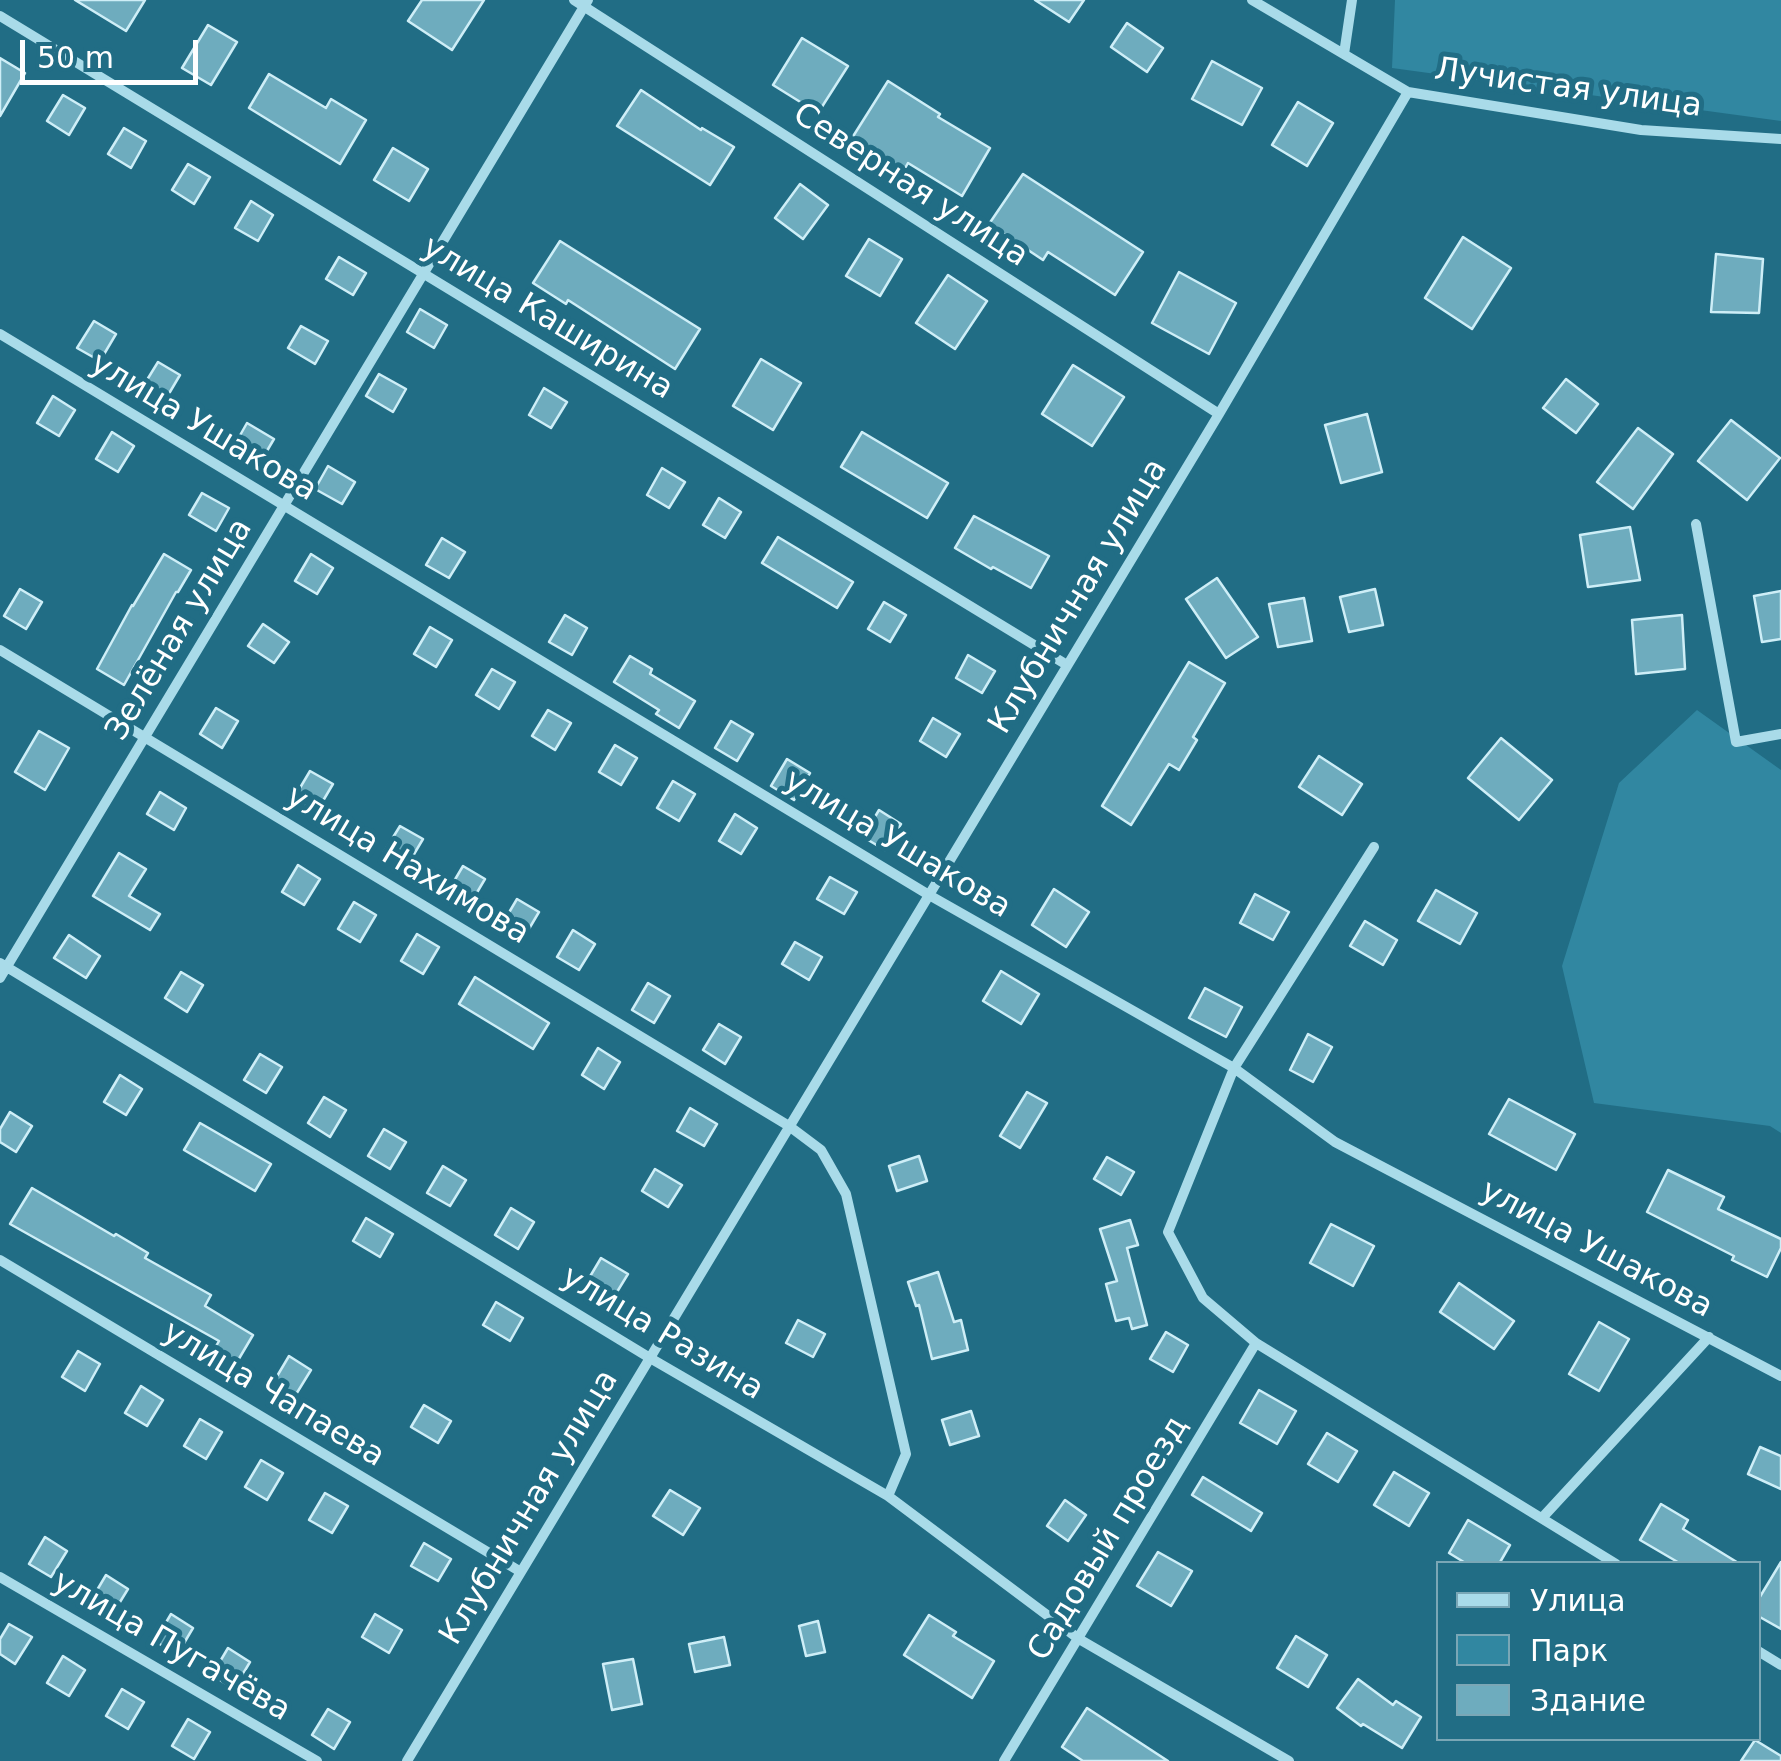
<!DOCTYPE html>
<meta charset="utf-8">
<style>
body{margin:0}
#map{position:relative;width:1781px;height:1761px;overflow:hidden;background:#216d85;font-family:"DejaVu Sans",sans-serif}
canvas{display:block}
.legend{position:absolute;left:1436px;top:1561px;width:325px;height:180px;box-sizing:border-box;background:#216d85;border:2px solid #7aa7b6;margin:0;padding:12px 18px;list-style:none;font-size:30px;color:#fff}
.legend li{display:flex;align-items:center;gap:20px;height:50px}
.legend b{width:50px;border:2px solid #7aa7b6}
.scale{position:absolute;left:20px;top:40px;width:178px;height:45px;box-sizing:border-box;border:5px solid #fff;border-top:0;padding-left:12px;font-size:30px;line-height:35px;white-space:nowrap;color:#fff;-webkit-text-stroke:8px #216d85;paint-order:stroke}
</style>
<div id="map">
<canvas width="1781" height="1761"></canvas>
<ul class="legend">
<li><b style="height:12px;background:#a9dbe9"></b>Улица</li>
<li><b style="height:28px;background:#3187a1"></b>Парк</li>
<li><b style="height:28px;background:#6eacbe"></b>Здание</li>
</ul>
<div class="scale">50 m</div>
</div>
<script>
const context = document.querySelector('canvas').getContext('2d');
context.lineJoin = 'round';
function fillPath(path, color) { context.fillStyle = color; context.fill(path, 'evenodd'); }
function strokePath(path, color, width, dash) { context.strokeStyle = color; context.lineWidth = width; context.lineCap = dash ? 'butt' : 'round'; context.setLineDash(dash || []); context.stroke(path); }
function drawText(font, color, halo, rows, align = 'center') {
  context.font = font + ' "DejaVu Sans",sans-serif'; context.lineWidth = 10; context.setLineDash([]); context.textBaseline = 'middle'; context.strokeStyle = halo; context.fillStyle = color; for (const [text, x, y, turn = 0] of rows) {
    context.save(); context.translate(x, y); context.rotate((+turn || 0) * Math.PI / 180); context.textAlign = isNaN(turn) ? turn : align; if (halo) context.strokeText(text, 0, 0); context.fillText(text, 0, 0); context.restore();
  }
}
fillPath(new Path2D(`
 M1395,0H1781V121L1392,68Z
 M1697,710L1781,770V1133L1770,1126L1594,1103L1562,966L1619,783Z`), '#3187a1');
const building = new Path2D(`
 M75,0H145L126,31Z
 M422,0H484L452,50L408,21Z
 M1035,0H1084L1069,22Z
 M1127,23L1163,48L1147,72L1111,47Z
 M208,25L237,42L211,85L182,68Z
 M802,38L848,66L818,113L773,85Z
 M0,58L25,73L0,116Z
 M1212,61L1262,88L1242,125L1192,99Z
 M269,74L326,108L331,99L366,120L340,164L249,108Z
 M888,81L940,114L938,117L990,148L962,196L908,163L904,170L852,138Z
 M641,90L701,130L702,128L734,147L710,185L617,126Z
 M63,95L85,108L69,135L47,121Z
 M1298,102L1333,123L1307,166L1272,145Z
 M124,128L146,141L131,168L108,154Z
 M393,148L428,169L409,201L374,180Z
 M188,164L210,177L194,204L172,190Z
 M1023,174L1143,252L1115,295L1048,252L1043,260L989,224Z
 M800,184L828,205L803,239L775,218Z
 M251,201L273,215L258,241L235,228Z
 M1463,237L1511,268L1472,329L1425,298Z
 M869,239L902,259L880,296L846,276Z
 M560,241L700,329L675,369L568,300L566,304L533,283Z
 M1716,254L1763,259L1759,313L1711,312Z
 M339,257L366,273L353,295L326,279Z
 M1179,272L1236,303L1209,354L1152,323Z
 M948,275L987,301L955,349L916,323Z
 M420,309L447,325L434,348L407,332Z
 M94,321L116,334L100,361L77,348Z
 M301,326L328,341L315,364L288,348Z
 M761,359L801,383L773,430L733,406Z
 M158,362L180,375L164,402L142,388Z
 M1073,365L1124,397L1092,446L1042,414Z
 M379,374L406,389L393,412L366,396Z
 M1566,379L1598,404L1576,433L1543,408Z
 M544,388L567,402L551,428L529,415Z
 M53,396L75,410L59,436L37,423Z
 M1367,414L1382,472L1341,483L1325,425Z
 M1731,420L1780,458L1747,500L1698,461Z
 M247,423L274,439L261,461L234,446Z
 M1638,428L1673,454L1633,509L1597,482Z
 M112,432L134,446L118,472L96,459Z
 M862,432L948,483L927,518L841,467Z
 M328,466L355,482L342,504L315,489Z
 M662,468L685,482L669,508L647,495Z
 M202,493L229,508L216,531L189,515Z
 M719,498L741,512L725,538L703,525Z
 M974,516L1049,556L1031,588L993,567L991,569L955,548Z
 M1630,527L1640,580L1588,587L1580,535Z
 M778,537L853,582L837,608L762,563Z
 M442,538L465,552L449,578L426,565Z
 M164,554L191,570L178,592H176L124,685L97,669L132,605L133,606Z
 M311,554L333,568L317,594L295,581Z
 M1217,578L1258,637L1226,658L1186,599Z
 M20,589L42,602L26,629L4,616Z
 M1375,589L1383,625L1349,632L1340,597Z
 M1781,591V639L1762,642L1754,596Z
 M1304,598L1312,641L1278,647L1269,604Z
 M884,602L906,615L890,642L868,629Z
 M565,615L587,628L572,655L549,642Z
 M1682,615L1685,669L1636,674L1632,620Z
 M263,624L289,642L274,663L248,646Z
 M430,627L452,640L436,667L414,654Z
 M968,655L995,671L982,693L956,678Z
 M630,656L652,669L650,674L695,701L679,728L656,714L659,710L614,682Z
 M1189,662L1225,683L1193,737L1197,740L1179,770L1169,764L1131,825L1102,806Z
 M492,669L515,682L499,709L476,695Z
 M216,708L238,721L222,748L200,734Z
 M548,710L571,723L555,750L532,736Z
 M933,718L960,734L946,757L920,741Z
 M731,721L753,734L737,761L715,748Z
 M39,731L69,748L45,790L15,772Z
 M1501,738L1552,780L1519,820L1468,778Z
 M615,745L637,758L621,785L599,772Z
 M1319,756L1362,784L1342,815L1299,787Z
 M787,759L810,773L794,800L771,786Z
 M310,771L333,784L317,811L294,798Z
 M673,781L695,794L679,821L657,808Z
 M160,792L186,808L174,830L147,814Z
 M879,810L901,824L885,850L863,837Z
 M735,814L757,828L741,854L719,841Z
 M400,826L423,839L407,866L384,852Z
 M119,853L146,869L129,896L160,914L150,930L93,896Z
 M298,865L320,879L304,905L282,892Z
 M463,866L485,879L469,906L447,893Z
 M830,877L857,892L844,914L817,899Z
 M1054,889L1089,912L1066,947L1032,925Z
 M1436,890L1477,913L1460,944L1418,921Z
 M1255,894L1289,912L1273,940L1240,923Z
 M517,899L539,912L523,939L501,926Z
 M354,902L376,915L360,942L338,929Z
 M1365,921L1397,940L1383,965L1350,946Z
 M573,930L595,944L579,970L557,957Z
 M417,934L439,947L423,974L401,961Z
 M69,935L100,956L86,978L54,958Z
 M795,942L822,957L809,980L782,964Z
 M1001,971L1039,994L1021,1024L983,1001Z
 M181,972L203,985L187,1012L165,998Z
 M475,977L549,1023L533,1049L459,1004Z
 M648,983L670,996L654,1023L632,1010Z
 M1205,988L1242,1007L1226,1037L1189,1018Z
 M719,1024L741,1037L725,1064L703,1050Z
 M1308,1034L1332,1047L1313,1082L1290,1070Z
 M598,1048L620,1062L604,1089L582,1075Z
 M260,1054L282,1067L266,1093L244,1080Z
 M120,1075L142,1089L126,1115L104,1102Z
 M1027,1092L1047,1103L1020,1148L1000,1136Z
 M324,1097L346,1110L330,1137L308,1123Z
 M1509,1099L1575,1134L1556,1170L1489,1134Z
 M690,1108L717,1124L704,1146L677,1131Z
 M10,1112L32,1126L16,1152L0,1142V1129Z
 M200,1123L271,1164L255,1191L184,1150Z
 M384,1129L406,1142L390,1169L368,1156Z
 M919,1156L927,1181L897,1191L889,1166Z
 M1107,1157L1134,1172L1121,1195L1094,1179Z
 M443,1166L466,1180L450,1206L427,1193Z
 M655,1169L682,1185L668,1207L642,1191Z
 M1668,1170L1724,1197L1718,1209L1781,1239V1248L1767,1277L1732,1260L1734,1256L1647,1212Z
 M32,1188L114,1236L116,1234L148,1253L145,1258L211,1295L205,1306L253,1335L237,1362L215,1348L219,1341L10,1224Z
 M511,1208L534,1222L518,1249L495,1235Z
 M366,1218L393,1234L380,1257L353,1241Z
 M1130,1220L1138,1245L1127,1248L1147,1325L1132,1329L1129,1318L1116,1321L1106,1284L1117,1281L1100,1229Z
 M1331,1224L1374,1246L1353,1286L1310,1263Z
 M601,1258L628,1274L609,1305L582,1290Z
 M938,1272L954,1322L961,1320L968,1350L932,1359L919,1305L916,1306L908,1282Z
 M1459,1283L1514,1321L1494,1349L1440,1312Z
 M496,1302L523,1318L510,1341L483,1325Z
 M798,1320L825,1334L813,1357L786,1343Z
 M1599,1322L1629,1339L1599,1391L1569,1374Z
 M1166,1332L1188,1345L1173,1372L1150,1359Z
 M78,1351L100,1364L85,1391L62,1377Z
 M289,1356L311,1370L295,1396L273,1383Z
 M141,1386L163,1400L147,1426L125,1413Z
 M1259,1390L1296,1411L1277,1444L1240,1423Z
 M424,1405L451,1421L438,1443L411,1427Z
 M971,1411L979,1436L950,1445L942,1420Z
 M200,1419L222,1432L206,1459L184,1446Z
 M1327,1433L1357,1451L1338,1482L1308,1464Z
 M1760,1447L1781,1456V1489L1748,1474Z
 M261,1460L283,1473L267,1500L245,1487Z
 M1394,1472L1429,1493L1409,1526L1374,1505Z
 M1203,1477L1262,1513L1251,1531L1192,1495Z
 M670,1490L700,1508L683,1535L653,1516Z
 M325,1493L348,1506L332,1533L309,1520Z
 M1065,1500L1086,1515L1068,1541L1047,1526Z
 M1661,1504L1688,1520L1683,1529L1740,1564H1681L1640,1540Z
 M1468,1520L1510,1545L1499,1564H1467L1449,1553Z
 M45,1537L67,1551L51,1577L29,1564Z
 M424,1543L451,1559L438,1581L411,1566Z
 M1158,1552L1192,1571L1171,1606L1137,1586Z
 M1781,1562V1629L1758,1616V1600Z
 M106,1575L128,1589L112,1615L90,1602Z
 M171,1614L193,1628L177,1655L155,1641Z
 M375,1614L402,1630L389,1653L362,1637Z
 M929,1615L956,1632L953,1636L994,1661L972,1698L904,1655Z
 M818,1621L825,1652L806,1656L799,1626Z
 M9,1624L32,1637L15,1664L0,1654V1639Z
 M1296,1636L1327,1655L1308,1687L1277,1668Z
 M724,1637L730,1665L695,1672L689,1644Z
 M228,1648L250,1662L234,1689L212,1675Z
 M63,1656L85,1670L69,1696L47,1683Z
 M633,1659L642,1704L612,1710L603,1664Z
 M1358,1679L1393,1705L1396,1701L1421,1717L1402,1748L1363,1724L1361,1726L1337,1708Z
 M122,1689L144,1702L128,1729L106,1716Z
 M1087,1708L1168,1761H1083L1062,1747Z
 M328,1709L350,1722L334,1749L312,1735Z
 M188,1719L210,1732L194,1759L172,1746Z
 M1755,1740L1781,1756V1761H1741Z`);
fillPath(building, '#6eacbe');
strokePath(building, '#ceeef7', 2.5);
strokePath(new Path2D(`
 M574,0L1219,414
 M1252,0L1408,92L1641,130L1781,139
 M0,16L1067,665
 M1344,54L1352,0
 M0,334L929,895L1234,1068L1335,1142L1781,1376
 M1696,524L1736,742L1781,734
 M0,650L789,1126L821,1150L846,1194L906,1454L888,1496
 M0,963L650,1358L888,1496L1079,1639L1289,1761
 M0,978L588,0
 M0,1260L521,1572
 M1256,1343L1616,1564
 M1542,1518L1709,1337
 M0,1577L317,1761
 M1758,1651L1781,1665
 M407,1761L1219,414L1408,92
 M1004,1761L1256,1343L1203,1298L1168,1232L1234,1068L1374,847`), '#a9dbe9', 10);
drawText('32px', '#fff', '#216d85', [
 ["Лучистая улица",1568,89,8],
 ["Северная улица",910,186,33],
 ["улица Каширина",547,319,31],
 ["улица Ушакова",203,428,31],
 ["Клубничная улица",1079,597,-59],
 ["Зелёная улица",180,630,-59],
 ["улица Ушакова",897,845,31],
 ["улица Нахимова",407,866,31],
 ["улица Ушакова",1596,1250,28],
 ["улица Разина",662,1334,31],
 ["улица Чапаева",273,1395,31],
 ["Клубничная улица",530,1508,-59],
 ["Садовый проезд",1109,1539,-59],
 ["улица Пугачёва",171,1647,30]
]);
</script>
